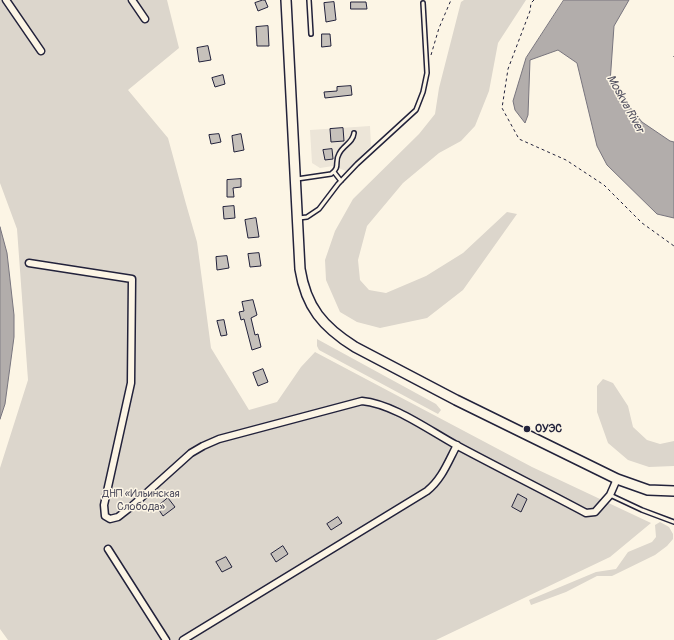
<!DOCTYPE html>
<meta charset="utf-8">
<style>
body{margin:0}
canvas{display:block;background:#fcf5e5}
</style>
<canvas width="674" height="640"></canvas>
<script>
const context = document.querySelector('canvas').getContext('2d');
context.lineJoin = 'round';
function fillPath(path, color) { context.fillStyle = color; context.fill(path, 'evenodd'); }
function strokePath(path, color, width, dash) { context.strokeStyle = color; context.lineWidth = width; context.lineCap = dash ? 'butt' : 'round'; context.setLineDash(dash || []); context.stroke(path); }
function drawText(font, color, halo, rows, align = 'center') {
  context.font = font + ' Pangolin,sans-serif'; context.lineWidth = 3; context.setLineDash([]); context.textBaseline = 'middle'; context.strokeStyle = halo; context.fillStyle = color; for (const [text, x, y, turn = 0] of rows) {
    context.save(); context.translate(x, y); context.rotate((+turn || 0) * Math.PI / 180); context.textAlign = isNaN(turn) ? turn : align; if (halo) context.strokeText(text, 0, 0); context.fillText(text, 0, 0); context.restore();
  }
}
fillPath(new Path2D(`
 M370,126L371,146L346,171L333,166L320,168L312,163L310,130Z`), '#ece5d8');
fillPath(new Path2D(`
 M0,0H167L179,48L128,90L168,138L186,204L197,242L211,348L249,410L277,402L301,367L315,352L532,467L651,523L610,557L436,640H8L0,629V468L28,380L17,229L0,183Z
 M464,0H526L498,43L489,91L475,126L461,141L439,153L403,183L367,226L358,260L360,280L369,290L386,293L426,276L463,253L507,212L517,214L463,290L427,318L380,328L357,322L340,312L326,280L325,260L335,231L353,199L419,134L435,114L439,88L461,2Z
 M317,339L436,404L441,410L438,414L319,350L317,346Z
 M603,379L613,383L628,406L633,427L647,440L660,444L674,441V466L649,467L628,460L608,443L597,412V386Z
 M660,522L669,527L673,534V539L667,546L655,555L612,576H597L566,592L531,605L529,600L596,572L616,569L628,552L652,542L656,537L655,525Z`), '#dcd6cc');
const water = new Path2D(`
 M564,0H629L614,26L610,83L642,122L670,141L674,142V218L657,214L607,165L597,146L577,63L558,50L530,60L528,115L525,123L515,110L513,101L526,58Z
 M0,227L7,253L14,315V337L5,404L0,419Z`);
fillPath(water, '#b2adab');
strokePath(water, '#78757e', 1);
const building = new Path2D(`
 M263,0H265L268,7L258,11L255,3Z
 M334,2L336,20L326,22L324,3Z
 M351,2H366L367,9H351Z
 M268,26L269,46H257L256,27Z
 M322,34H330L331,46L322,47Z
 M208,46L211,60L199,62L197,48Z
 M223,75L225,84L215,87L212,78Z
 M351,86L352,95L325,98L324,92L337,91V87Z
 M343,128L344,141L331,142L330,129Z
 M219,134L221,142L211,144L209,135Z
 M241,134L244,150L234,152L232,136Z
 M332,149L333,159L325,160L323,150Z
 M241,179V187L233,188L234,197H227V180Z
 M234,206L235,218L224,219L223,207Z
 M256,218L259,237L248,238L245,220Z
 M259,253L261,266L250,267L248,254Z
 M227,256L229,268L217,270L216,257Z
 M253,300L257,315L251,318L255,335L258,334L261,347L252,350L244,319L241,320L239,312L244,311L242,302Z
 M224,320L227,335L221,336L217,321Z
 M263,369L268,382L258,386L253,373Z
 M518,494L527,499L521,512L512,507Z
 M168,498L175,507L163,516L157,507Z
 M338,517L342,523L331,530L327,524Z
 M283,546L288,554L276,562L271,554Z
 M226,557L232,567L222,572L216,562Z`);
fillPath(building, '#c6c1bb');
strokePath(building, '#22223b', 1);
const service = new Path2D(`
 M309,0L311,34
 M334,172L341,181
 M297,179L331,174C341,167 334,162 339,154C343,145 353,143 354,133
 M299,218L307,217L319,209L338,184L357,164L416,110L423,92L427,73L423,3
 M610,495L642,510L674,522`);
const minor = new Path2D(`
 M6,0L41,51
 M132,0L145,19
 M29,263L132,279L131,383L104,505L105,516L110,519L118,517L132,506L191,453L203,446L219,439L362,401C393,404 427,429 456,445C499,468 543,490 586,513L595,512L610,495L617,479
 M108,549L166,640
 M183,640L427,491C442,479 448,462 457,445`);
const primary = new Path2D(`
 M286,0L300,269C306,307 323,327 355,347L456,400L617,479L648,490L674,491`);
strokePath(service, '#22223b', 6);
strokePath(minor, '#22223b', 9);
strokePath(primary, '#22223b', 12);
strokePath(new Path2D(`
 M534,0L531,3L530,11L508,69L502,108L519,139L566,160L604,185L642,223L674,246
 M431,55L439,28L451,0
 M674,56V57`), '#22223b', 1, [3, 3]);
strokePath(service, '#fcf5e5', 3);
strokePath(minor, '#fcf5e5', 6);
strokePath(primary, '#fcf5e5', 9);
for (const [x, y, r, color] of [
 [527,429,4,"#22223b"]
]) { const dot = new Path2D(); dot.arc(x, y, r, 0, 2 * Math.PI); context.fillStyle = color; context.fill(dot); strokePath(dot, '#fcf5e5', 1.5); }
drawText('bold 11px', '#22223b', '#fcf5e5', [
 ["ОУЭС",535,429]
], 'left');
drawText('11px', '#504f5f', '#fcf5e5', [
 ["ДНП «Ильинская",141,494],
 ["Слобода»",141,507]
]);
drawText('italic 12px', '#545362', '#fcf5e5', [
 ["Moskva River",625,104,61]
]);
</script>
